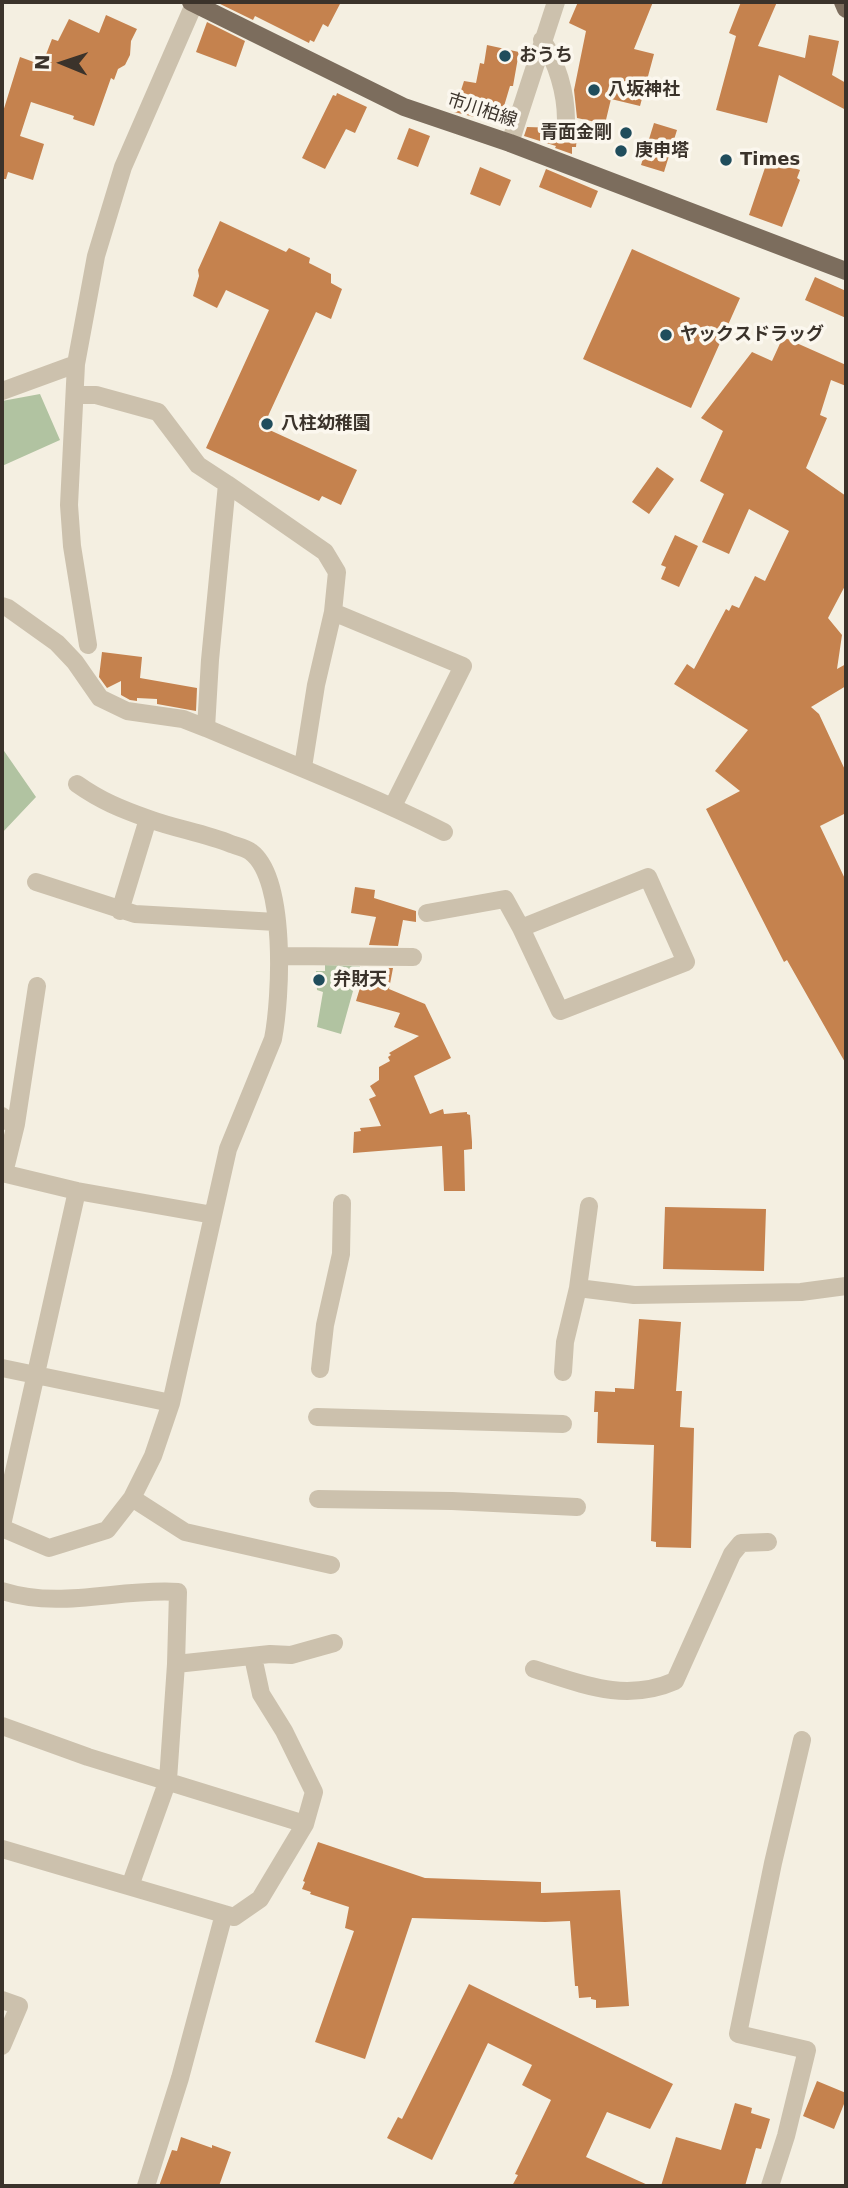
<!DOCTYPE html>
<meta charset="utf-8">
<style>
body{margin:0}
#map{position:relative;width:848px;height:2188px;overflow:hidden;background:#f4efe1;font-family:"DejaVu Sans",sans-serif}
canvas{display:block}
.frame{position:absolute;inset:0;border:4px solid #3b332b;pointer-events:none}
.north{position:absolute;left:28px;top:28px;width:70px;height:70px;-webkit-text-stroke:5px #fbf7ee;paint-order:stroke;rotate:272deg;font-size:19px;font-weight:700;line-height:28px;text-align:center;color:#3b332b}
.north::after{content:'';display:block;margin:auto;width:24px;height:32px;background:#3b332b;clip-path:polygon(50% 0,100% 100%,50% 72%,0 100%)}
</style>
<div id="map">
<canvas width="848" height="2188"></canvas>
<div class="frame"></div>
<div class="north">N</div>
</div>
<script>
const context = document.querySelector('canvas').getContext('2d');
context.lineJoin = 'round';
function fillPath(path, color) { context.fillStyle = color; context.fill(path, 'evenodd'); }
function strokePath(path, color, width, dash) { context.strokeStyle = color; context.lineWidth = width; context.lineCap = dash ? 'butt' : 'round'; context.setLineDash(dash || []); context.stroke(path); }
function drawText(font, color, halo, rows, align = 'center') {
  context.font = font + ' "DejaVu Sans","Noto Sans JP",sans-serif'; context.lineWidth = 7; context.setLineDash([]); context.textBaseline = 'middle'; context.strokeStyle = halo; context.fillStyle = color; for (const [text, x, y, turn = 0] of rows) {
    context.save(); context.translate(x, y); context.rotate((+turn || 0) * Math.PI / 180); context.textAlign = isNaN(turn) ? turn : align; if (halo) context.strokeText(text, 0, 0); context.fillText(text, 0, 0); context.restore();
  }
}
fillPath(new Path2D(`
 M40,394L60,440L2,466V401Z
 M2,748L36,797L2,833Z
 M325,965L360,966L341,1034L317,1027L323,992L317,990L316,971H325Z`), '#b1c3a1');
fillPath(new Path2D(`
 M216,2H341L328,27L323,24L314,42L310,40L309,43L255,16L253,20Z
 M578,2H653L634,49L654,54L640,106L611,99L605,124L577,118L574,90L586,31L569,23Z
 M741,2H777L758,46L805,58L809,35L839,41L832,75L846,83V110L779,75L767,123L716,110L736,36L729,33Z
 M106,15L137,29L131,41L130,55L125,65L118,69L114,80L111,78L94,126L73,119L74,116L31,102L20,136L44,144L33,180L8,172L6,179H2V115L20,57L42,65L52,39L58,41L69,19L99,33Z
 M207,22L245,41L236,67L196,52Z
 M487,45L519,52L513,86H510L499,123L454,112L464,81L476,83L480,63L484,64Z
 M337,93L367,107L355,133L346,129L325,169L302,158L333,95L336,96Z
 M578,123L576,147H572V154L555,148L556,146L524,136L527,127L558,128L567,131L573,129Z
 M654,123L677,130L664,172L641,165Z
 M409,128L430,136L418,167L397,159Z
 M769,156L796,165L794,168L800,170L797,178L800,180L782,227L749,215Z
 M480,167L511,180L500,206L470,194Z
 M546,169L598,191L591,208L539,187Z
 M220,221L286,252L289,248L310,258L309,263L331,274V283L342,289L331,319L316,312L263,427L357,470L341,505L322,496L319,501L206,448L269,310L226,290L217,308L193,296L199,276L198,270Z
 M632,249L740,298L691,408L583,359Z
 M815,277L846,291V318L805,300Z
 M783,337L846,365V386L831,380L820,415L827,418L806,468L846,496V584L828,618L842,635L837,669L846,664V686L811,707L819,714L846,772V813L820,826L846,881V1064L787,960L784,962L706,809L740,791L715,771L748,730L674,684L687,664L694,669L726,609L729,611L732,605L739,608L755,576L765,581L789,531L749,509L729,554L702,542L724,494L700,481L723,431L701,418L752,352L772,361Z
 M657,467L674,479L649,514L632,502Z
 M675,535L698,546L679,587L661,579L666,567L661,565Z
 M102,652L142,657L140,678L197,688L196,711L157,704V699L137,698V701L130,700L121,695V681L107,688L99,677Z
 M355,887L375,890L374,898L416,911V922L403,920L398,946L369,945L376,917L351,913Z
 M366,968H393L389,989L425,1004L451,1058L414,1076L430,1114L443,1109L444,1114L467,1112V1114L470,1115L472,1142V1149L464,1150L465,1191H444L442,1146L353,1153L354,1132L361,1131L360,1128L381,1126L369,1099L376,1096L370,1086L379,1080V1067L390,1061L388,1057L391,1055L389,1053L419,1036L394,1027L400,1013L356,1001Z
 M665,1207L766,1209L764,1271L663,1269Z
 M639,1319L681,1322L676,1391H682L680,1427L694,1428L691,1548L656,1547V1542L651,1541L654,1445L597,1443L598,1412H594L595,1391L615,1392V1388L634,1389Z
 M318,1842L425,1878L541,1882V1893L620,1890L629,2006L596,2008V2000L591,1999V1997L579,1998L578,1986H575L570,1921L545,1922L412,1918L365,2059L315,2042L354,1931L345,1928L349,1907L310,1894L311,1892L302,1889L305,1882L303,1881Z
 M469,1984L673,2084L650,2129L607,2112L586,2157L650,2186H512L518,2175L515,2174L551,2100L522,2085L532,2065L488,2043L432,2160L387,2138L398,2117L402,2119Z
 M817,2081L846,2093V2099L834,2129L803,2116Z
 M735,2103L752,2108L751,2113L770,2119L761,2149L756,2148L745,2186H661L676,2137L721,2150Z
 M181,2137L212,2148V2145L231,2152L219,2186H159L172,2150L177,2151Z`), '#c5824e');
strokePath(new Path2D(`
 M542,40C557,62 566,93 566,120
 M510,143L556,2
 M76,364L69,505L72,546L88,645
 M2,391L76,364L96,256L123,167L195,2
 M75,395H96L158,412L198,465L227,484
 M2,606L8,608L57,643L75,662L100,698L127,711L183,719L206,728
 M333,612L463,666L393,806
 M303,767L316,685L333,612L337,572L325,552L227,484L210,660L206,728C286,762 366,793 444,832
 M77,784C101,801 121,809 149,819C176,829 204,833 231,844C237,846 246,848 251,852C287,879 281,998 273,1039L228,1149L171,1403L153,1456L132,1498
 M36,882L135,914L276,922
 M120,911L148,819
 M427,913L505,899L521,928L648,877L686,962L560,1011L521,928
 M280,956L413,957
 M2,1116L15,1127
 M2,1173L77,1191L213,1215
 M4,1173L16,1124L37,986
 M578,1288L634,1295L801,1292L846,1286
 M2,1368L171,1403
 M320,1369L325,1325L341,1254L342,1203
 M563,1372L565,1342L578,1288L589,1206
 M317,1417L563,1424
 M318,1499L452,1501L577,1507
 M2,1525L77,1191
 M2,1528L49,1548L107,1530L132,1498L185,1532L331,1565
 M2,1591C63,1610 117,1588 178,1592L176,1664L270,1654L291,1655L334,1643
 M534,1669C582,1684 625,1703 675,1681L732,1554L741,1543L768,1542
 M2,1726L88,1757L305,1824
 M2,1849L234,1917L260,1899L305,1824L314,1792L284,1731L261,1694L253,1657
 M130,1886L168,1780L176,1664
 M2,2000L19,2006L2,2046
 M146,2186L180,2078L224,1914
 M770,2186L786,2136L807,2050L738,2034L773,1863L802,1740`), '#ccc1ad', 18);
strokePath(new Path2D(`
 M191,2L404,107L510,143L846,271
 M843,2L846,9`), '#7c6d5d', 18);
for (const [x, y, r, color] of [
 [505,56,7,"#204d5c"],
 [594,90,7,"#204d5c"],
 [626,133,7,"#204d5c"],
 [621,151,7,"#204d5c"],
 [726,160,7,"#204d5c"],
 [666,335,7,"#204d5c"],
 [267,424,7,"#204d5c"],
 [319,980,7,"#204d5c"]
]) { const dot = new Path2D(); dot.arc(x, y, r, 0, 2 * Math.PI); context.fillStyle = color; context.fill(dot); strokePath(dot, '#fbf7ee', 2.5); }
drawText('bold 18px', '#3b332b', '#fbf7ee', [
 ["おうち",519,56],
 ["八坂神社",608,90],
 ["青面金剛",612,133,"right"],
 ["庚申塔",635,151],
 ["Times",740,160],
 ["ヤックスドラッグ",680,335],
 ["八柱幼稚園",281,424],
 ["弁財天",333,980]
], 'left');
drawText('18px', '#3b332b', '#fbf7ee', [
 ["市川柏線",482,111,18]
]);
</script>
